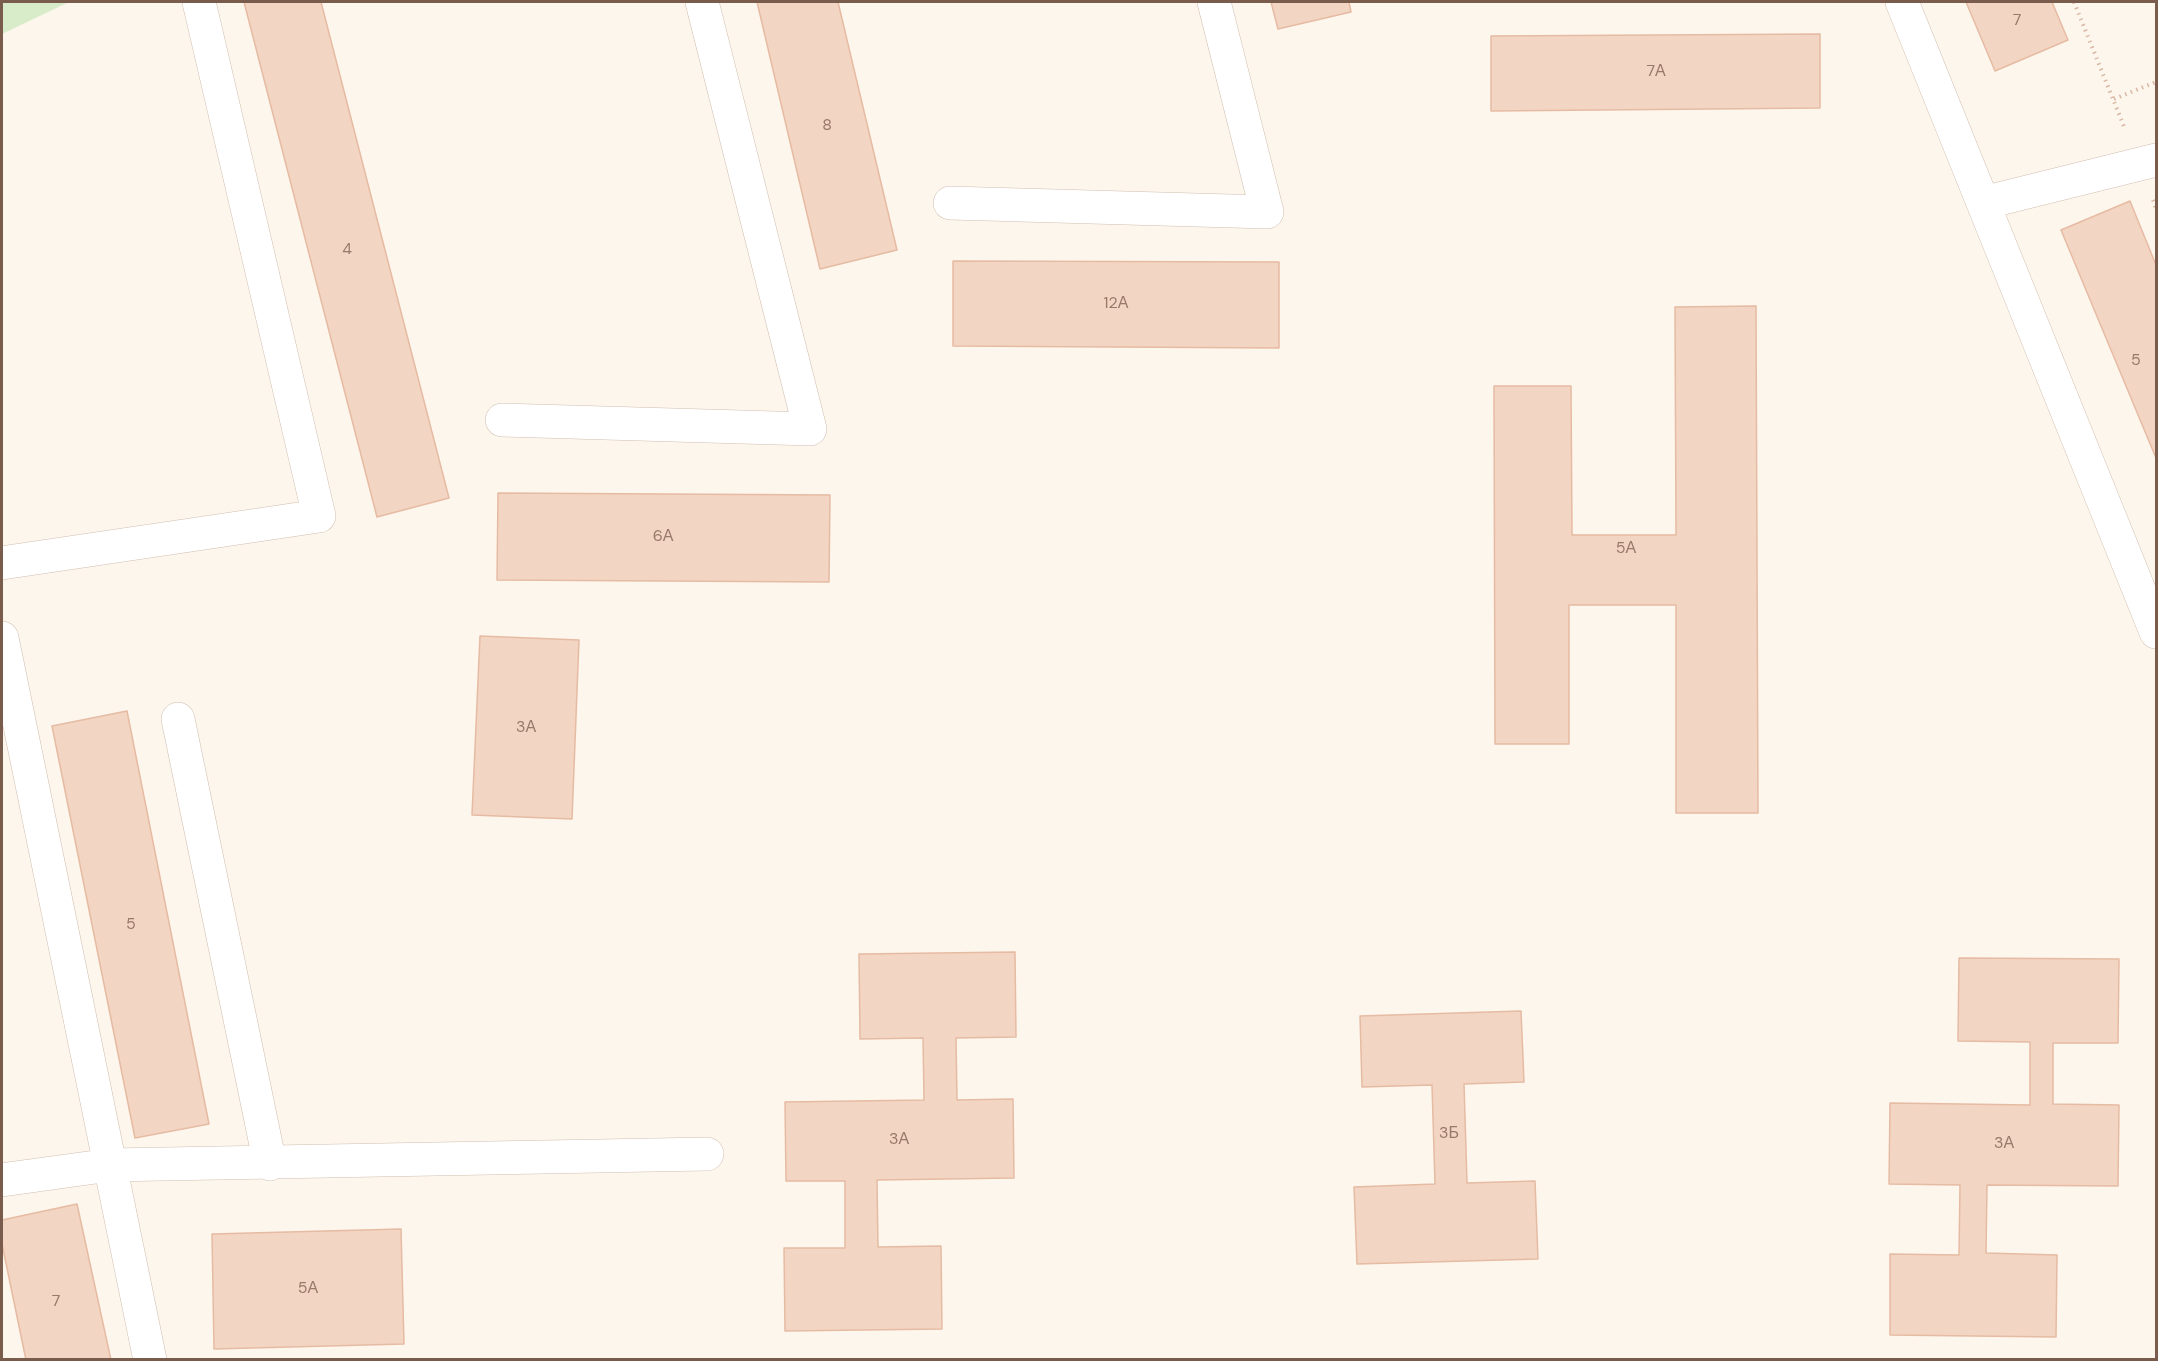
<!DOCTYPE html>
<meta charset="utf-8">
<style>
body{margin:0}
#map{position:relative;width:2158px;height:1361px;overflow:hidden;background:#fdf6ec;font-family:"DM Sans",sans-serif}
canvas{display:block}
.frame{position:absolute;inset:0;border:3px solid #7a5c4d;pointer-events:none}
</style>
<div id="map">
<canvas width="2158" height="1361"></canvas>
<div class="frame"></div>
</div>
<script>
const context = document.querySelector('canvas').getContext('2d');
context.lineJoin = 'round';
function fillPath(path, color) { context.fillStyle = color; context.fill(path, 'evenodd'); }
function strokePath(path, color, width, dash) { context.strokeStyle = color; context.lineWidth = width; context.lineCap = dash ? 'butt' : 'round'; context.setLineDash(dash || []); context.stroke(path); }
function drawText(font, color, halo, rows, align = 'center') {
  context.font = font + ' "DM Sans",sans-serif'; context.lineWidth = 5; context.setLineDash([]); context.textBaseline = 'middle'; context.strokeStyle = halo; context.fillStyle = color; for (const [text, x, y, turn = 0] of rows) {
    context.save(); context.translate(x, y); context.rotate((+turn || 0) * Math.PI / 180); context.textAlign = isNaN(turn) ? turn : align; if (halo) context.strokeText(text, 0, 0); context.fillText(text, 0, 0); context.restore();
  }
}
fillPath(new Path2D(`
 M2,2H69L2,34Z`), '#d8ecc9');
const building = new Path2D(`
 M244,2H321L449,498L377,517Z
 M757,2H838L897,250L820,269Z
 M1271,2H1349L1351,12L1278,29Z
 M1966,2H2052L2068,40L1995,71Z
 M1820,34V108L1491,111V36Z
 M2130,201L2156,265V458L2061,230Z
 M953,261L1279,262V348L953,346Z
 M1756,306L1758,813H1676V605H1569V744H1495L1494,386H1571L1572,535H1676L1675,307Z
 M498,493L830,495L829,582L497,580Z
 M480,636L579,640L572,819L472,815Z
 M127,711L209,1124L135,1138L52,726Z
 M1015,952L1016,1037L956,1038L957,1100L1013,1099L1014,1178L877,1180L878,1247L941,1246L942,1329L785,1331L784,1248H845V1181H786L785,1102L924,1100L923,1038L860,1039L859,954Z
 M1959,958L2119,959L2118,1043H2053V1104L2119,1105L2118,1186L1987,1185L1986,1253L2057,1255L2056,1337L1890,1335V1254L1959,1255L1960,1185L1889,1184L1890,1103L2030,1105V1042L1958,1041Z
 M1521,1011L1524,1082L1464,1084L1467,1183L1535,1181L1538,1259L1357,1264L1354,1187L1435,1184L1432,1085L1362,1087L1360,1016Z
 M77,1204L111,1360H26L2,1244V1220Z
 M401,1229L404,1344L214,1349L212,1234Z`);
fillPath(building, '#f3d5c3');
strokePath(building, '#e6bba3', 1.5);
const minor = new Path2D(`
 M1902,2L2156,632
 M950,203L1267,212L1214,2
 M1983,203L2156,160
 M502,420L810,429L702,2
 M2,563L319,516L199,2
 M2,638L150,1360
 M178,719L270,1164
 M2,1180L110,1165L707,1154`);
strokePath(minor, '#d1beb0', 34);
strokePath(new Path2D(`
 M2074,2L2125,129
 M2114,99L2156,82
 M2153,200L2156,209`), '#d9b8a5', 4, [1.5, 4.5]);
strokePath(minor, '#fff', 33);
drawText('16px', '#987a6a', null, [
 ["7",2017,21],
 ["7А",1656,72],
 ["8",827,126],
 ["4",347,250],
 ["12А",1116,304],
 ["5",2136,361],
 ["6А",663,537],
 ["5А",1626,549],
 ["3А",526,728],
 ["5",131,925],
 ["3Б",1449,1134],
 ["3А",899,1140],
 ["3А",2004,1144],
 ["5А",308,1289],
 ["7",56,1302]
]);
</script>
